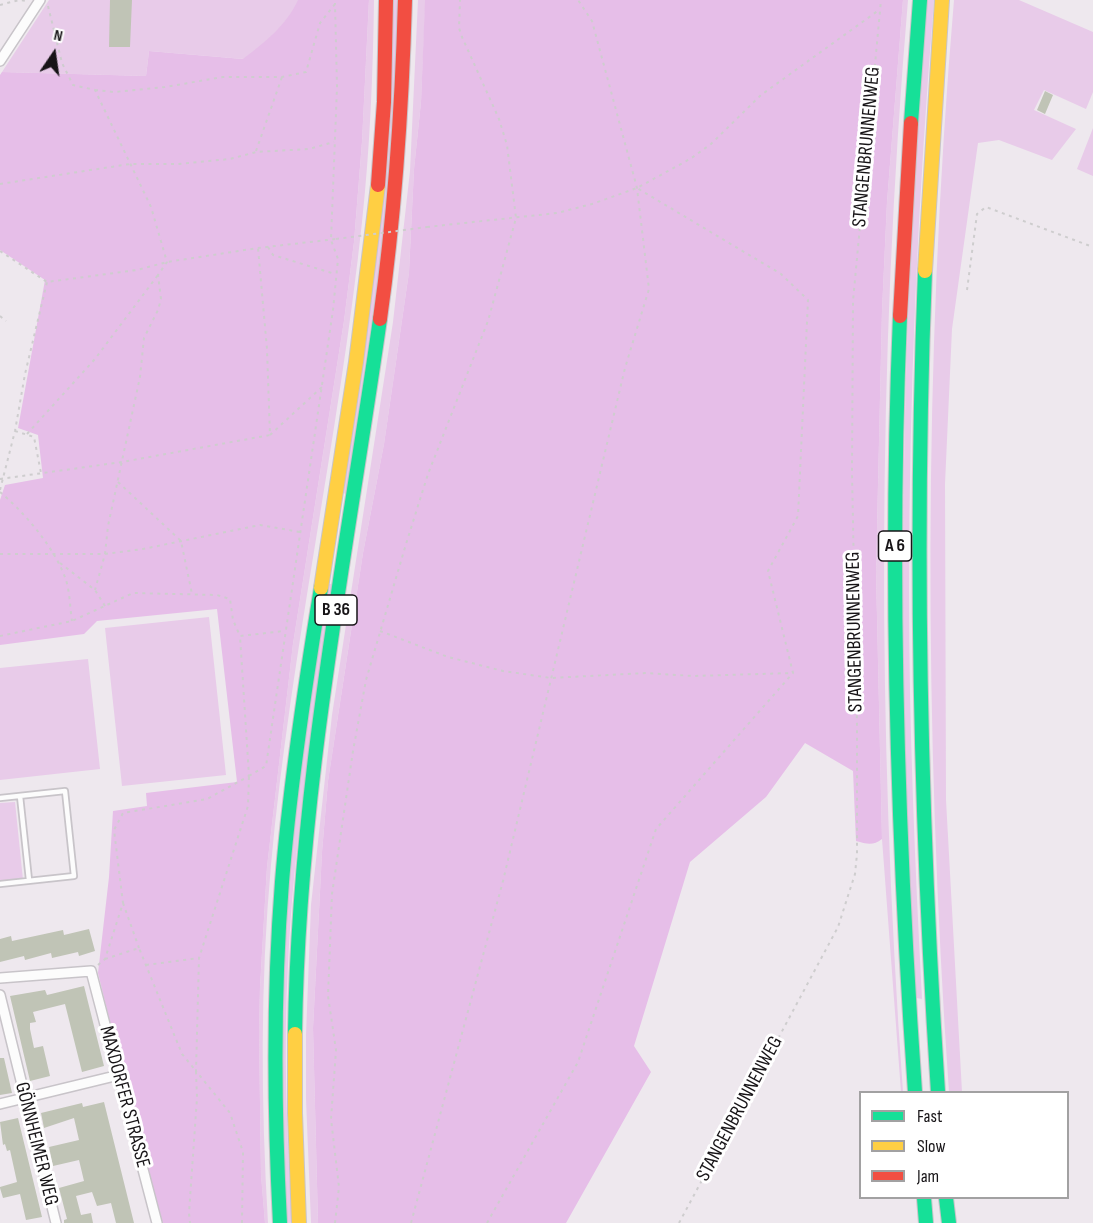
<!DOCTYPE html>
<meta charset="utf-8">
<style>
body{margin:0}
#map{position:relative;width:1093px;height:1223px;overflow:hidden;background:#eee8ee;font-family:"Sofia Sans Condensed",sans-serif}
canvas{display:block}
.legend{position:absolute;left:859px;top:1091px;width:210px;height:108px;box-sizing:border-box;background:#fff;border:2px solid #a2a1a2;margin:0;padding:8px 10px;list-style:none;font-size:18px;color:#171417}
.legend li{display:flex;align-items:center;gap:12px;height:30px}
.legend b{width:30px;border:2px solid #a2a1a2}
.north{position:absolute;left:24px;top:24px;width:60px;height:60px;-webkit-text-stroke:4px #fff;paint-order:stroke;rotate:13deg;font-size:16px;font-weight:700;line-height:24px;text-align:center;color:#171417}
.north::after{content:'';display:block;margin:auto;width:21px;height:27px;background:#171417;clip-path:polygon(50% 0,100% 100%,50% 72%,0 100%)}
</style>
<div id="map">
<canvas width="1093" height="1223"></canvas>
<ul class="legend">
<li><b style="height:8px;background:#16e098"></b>Fast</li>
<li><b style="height:8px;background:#ffcf43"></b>Slow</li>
<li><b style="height:8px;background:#f24e42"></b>Jam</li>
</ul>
<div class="north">N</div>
</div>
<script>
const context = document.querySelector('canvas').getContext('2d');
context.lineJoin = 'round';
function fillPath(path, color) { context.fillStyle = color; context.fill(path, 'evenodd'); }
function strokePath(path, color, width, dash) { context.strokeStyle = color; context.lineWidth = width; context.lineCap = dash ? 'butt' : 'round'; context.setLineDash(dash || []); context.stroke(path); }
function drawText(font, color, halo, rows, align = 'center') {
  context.font = font + ' "Sofia Sans Condensed",sans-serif'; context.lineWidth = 6; context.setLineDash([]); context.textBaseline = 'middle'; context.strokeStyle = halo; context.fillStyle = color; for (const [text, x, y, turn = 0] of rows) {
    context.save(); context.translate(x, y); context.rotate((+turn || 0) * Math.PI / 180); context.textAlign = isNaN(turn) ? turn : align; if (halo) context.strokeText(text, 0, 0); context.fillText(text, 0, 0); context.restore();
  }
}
fillPath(new Path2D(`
 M49,0H316L279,62L149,51L146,76L2,72Z
 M369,0H374C373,74 370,148 362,222C339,437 291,649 271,865C260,984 261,1103 268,1223H265L261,1175L259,1032L260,987L267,867L293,644L344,321L354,242L362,142Z
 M394,0H398V51L384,237L346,494L343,493Z
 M418,0H425V11L421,102L414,169L409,272L384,444L363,553L328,781L322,852L313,1028L318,1223H311L306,1099V1035L311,905L332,715L393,322L410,171Z
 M903,0H908C877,364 877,728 903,1092H901L882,839L876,572L882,311L887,202Z
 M927,0H934C918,197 909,394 909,592C909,728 915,864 922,999L916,998C904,804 900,610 905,416C908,277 917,139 927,0Z
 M954,0H1019L1093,32V92L1086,109L1044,90L1034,110L1076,129L1052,160L999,140L978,143L952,329L945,484L946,800L962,1092H949C924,728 923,364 954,0Z
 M1093,128V176L1077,169Z
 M329,584H332C315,711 294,837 288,964C283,1050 287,1137 292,1223H287C281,1108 281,997 289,882C296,782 314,683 329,584Z
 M209,617L226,775L122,786L105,628Z
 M88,659L100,769L0,780V668Z
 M15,802L23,880L0,882V803Z`), '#e8cbe9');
fillPath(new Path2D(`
 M298,0H369L362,142L354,242L344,321L293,644L267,867L260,987L259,1032L261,1175L265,1223H159L98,973L109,877L113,811L147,806L146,793L237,782L217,609L97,621L84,634L0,645V500L5,485L43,478L38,435L18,428L45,280L0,250V75L2,72L146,76L149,51L243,59C265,42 286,26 298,0Z
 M425,0H903L887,202L882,311L876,572L882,839C873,846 867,844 856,841L853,771L805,743L766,797L690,862L634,1046L651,1072L566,1223H318L313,1028L322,852L328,781L363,553L384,444L409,272L414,169L421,102Z`), '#e6bee8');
fillPath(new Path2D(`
 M110,0H132L130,47H109Z
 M1045,91L1053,95L1045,114L1037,110Z
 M89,929L95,951L79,956L78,952L52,958L51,953L25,960L24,956L0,962V939L11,936L12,941L63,930L64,935Z
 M84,986L104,1066L82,1072L65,1004L33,1012L36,1022L30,1023V1029L34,1048L43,1046L50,1076L30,1081L10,996L45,990L47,995Z
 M0,1058H4L12,1093L0,1095Z
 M104,1102L134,1223H116L111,1203L97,1206L92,1192L76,1196L81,1215L91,1213L93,1223H64V1220L67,1219L59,1188L84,1181L79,1160L53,1166L49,1147L79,1140L74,1118L44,1128L41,1113L82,1103L83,1107Z
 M18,1118L42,1217L26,1220L20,1194L3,1198L0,1188V1187L17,1182L10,1150L7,1151L5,1144L3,1145L0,1122Z`), '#c0c4b6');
const lane = new Path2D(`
 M20,796L29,880
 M0,798L65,791L74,876L0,884`);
const street = new Path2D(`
 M0,61L40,0
 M0,978L91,971L157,1223
 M0,995L56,1223
 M0,1104L119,1075`);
const fast = new Path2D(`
 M911,123L920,0
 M925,271C914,545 920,818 938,1092
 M900,316C889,575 897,834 915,1092
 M295,1034C298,793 346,557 380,319
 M924,1198L926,1223
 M946,1198L949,1223
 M280,1223C274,1109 273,995 282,882C290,783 305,685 321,588`);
const slow = new Path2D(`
 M925,271L942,0
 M321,588L356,362L378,185
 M295,1034V1113L299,1223`);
const jam = new Path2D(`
 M378,185L384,102L386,0
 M900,316L911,123
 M380,319C395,213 402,107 405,0`);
strokePath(lane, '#c8c4c9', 8);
strokePath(street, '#c8c4c9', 12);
strokePath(fast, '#c8c4c9', 16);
strokePath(slow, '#c8c4c9', 16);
strokePath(jam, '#c8c4c9', 16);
strokePath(new Path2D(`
 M0,5L19,0L27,1
 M48,6L62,63L73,85L95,90L151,207L167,262L158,275L161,299L158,310L144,338L140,377L108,526L105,554L95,590
 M95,90L114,92L165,87L223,77H282L306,72L320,23L335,4
 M256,151L282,77
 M0,184L130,164H178L230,159L256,152L309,149L334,142
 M427,227L557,213L592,204L637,188L690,159L711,144L761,95L879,10
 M268,247L273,255L335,274
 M0,251L47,282L137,270L167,262L258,248L336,239
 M967,290L977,214L986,207L1093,247
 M0,316L6,321
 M15,431L34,437L41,473
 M27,434L95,359L158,275
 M270,435L323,386
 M0,479L122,462L270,435L267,349L258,248
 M118,482L181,541L192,594
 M0,490L15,431L25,374L47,282
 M0,492C25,513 55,548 66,580C70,593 70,608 72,621
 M0,554H105L143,549L260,525L300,532
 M60,563L95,590L105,606
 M380,631L448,657L503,671L551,678L646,673L693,676L793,673
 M0,636L72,621L133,593L217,595L230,599L233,620L240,636L284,631
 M249,776L266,766L333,310L338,259L331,240L337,87L335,3
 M123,903L139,948
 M105,959L139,948L182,1054L196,1071L197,1098L189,1213L190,1223
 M98,965L105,959L123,903L114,830L123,813L207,799L249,776L240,636
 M146,965L199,958
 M242,1223L243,1152L230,1113L196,1071L199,958L248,806L249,776
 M335,1223L339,1187L331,1119L336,1050L328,996L332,894L353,751L366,680L406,544L428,474L488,321L516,218L507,145L499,119L462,37L459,28L460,0
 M411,1223L503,881L625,368L649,289L637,188L592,21L578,0
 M487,1223L578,1062L656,829L793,673L768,571L798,516L808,300L781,274L637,188
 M679,1223L838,927L855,874L857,854V727L852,472L853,301L881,0`), '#cecdce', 2, [3, 4.5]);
strokePath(lane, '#fcfcfc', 4.5);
strokePath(street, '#fcfcfc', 9);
strokePath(fast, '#16e098', 14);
strokePath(slow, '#ffcf43', 14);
strokePath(jam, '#f24e42', 14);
strokePath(new Path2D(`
 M336,239L427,227`), '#cecdce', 2, [3, 4.5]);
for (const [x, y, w] of [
 [895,546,33],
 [336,610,42]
]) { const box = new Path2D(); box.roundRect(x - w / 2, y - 15, w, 30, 4.5); context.fillStyle = '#fff'; context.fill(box); strokePath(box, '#171417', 1.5); }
drawText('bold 18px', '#171417', null, [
 ["A 6",895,546],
 ["B 36",336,610]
]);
drawText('20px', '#171417', '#fff', [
 ["STANGENBRUNNENWEG",867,147,-85],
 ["STANGENBRUNNENWEG",855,632,-91],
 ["MAXDORFER STRASSE",124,1097,75],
 ["STANGENBRUNNENWEG",740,1109,-62],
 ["GÖNNHEIMER WEG",36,1144,76]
]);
</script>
